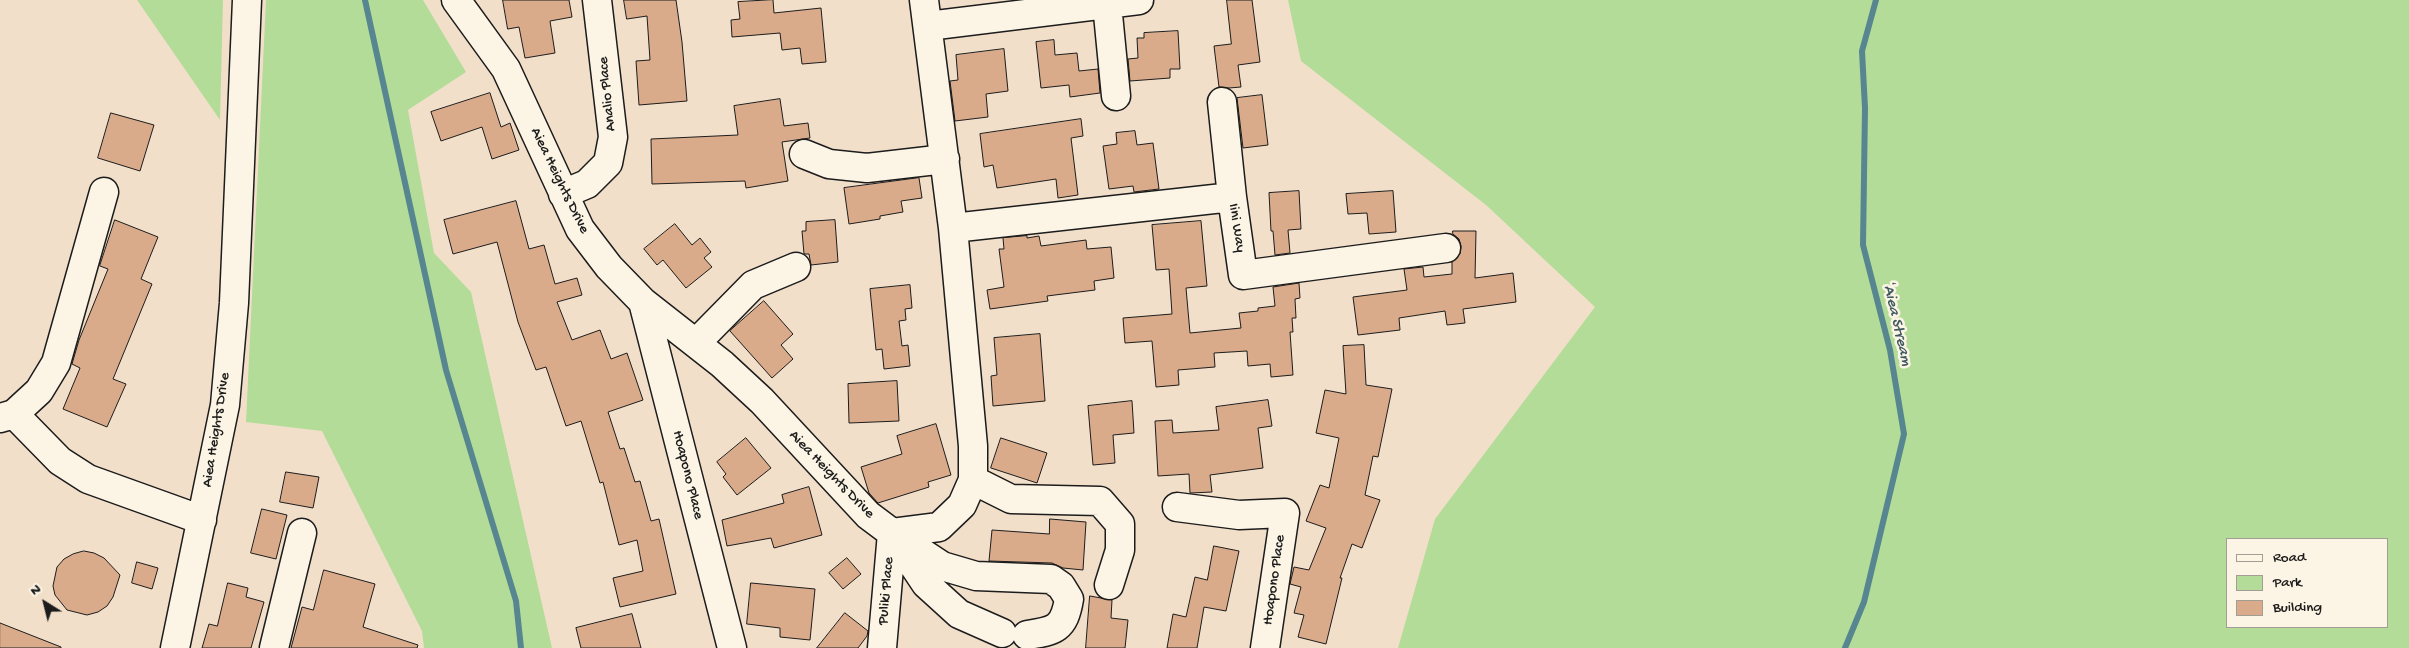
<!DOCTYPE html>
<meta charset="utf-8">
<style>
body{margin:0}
#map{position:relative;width:2409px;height:648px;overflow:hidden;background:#f2dfca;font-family:"Gochi Hand",sans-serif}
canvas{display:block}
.legend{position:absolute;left:2226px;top:538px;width:162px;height:90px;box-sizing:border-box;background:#fcf5e5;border:1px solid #a29e95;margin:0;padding:6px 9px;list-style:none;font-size:15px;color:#1c1c1c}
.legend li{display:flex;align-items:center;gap:10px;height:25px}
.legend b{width:25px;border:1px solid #a29e95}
.north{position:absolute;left:20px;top:578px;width:50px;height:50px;-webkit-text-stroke:4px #fcf5e5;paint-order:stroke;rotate:324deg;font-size:14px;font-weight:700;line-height:20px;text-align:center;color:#1c1c1c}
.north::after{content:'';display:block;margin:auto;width:18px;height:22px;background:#1c1c1c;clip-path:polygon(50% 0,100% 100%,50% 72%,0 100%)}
</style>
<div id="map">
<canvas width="2409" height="648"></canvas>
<ul class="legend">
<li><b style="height:6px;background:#fcf5e5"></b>Road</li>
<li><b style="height:14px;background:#b4dc99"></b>Park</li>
<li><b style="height:14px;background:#d9ab8a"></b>Building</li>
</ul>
<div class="north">N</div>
</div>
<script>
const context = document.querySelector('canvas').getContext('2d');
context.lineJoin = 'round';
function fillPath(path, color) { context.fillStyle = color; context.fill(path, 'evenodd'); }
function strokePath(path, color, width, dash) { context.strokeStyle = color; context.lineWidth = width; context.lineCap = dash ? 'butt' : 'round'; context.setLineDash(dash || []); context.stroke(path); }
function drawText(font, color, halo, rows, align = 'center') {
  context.font = font + ' "Gochi Hand",sans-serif'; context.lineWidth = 5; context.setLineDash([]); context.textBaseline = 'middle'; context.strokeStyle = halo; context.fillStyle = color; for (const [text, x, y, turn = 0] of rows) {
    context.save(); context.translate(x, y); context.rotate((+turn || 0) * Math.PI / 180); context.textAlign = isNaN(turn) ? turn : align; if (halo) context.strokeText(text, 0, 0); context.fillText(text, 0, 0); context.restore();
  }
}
fillPath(new Path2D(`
 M137,0H223L220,120Z
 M266,0H423L466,72L408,110L434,253L471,292L552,648H424L422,631L322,431L246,422Z
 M1288,0H2409V648H1398L1435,519L1595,307L1486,205L1301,61ZM2228,539H2388V627H2228Z`), '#b4dc99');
strokePath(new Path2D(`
 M365,0L446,370L516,601L521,648
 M1845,648L1864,602L1904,434L1890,350L1863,245L1865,108L1862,51L1876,0`), '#578690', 6);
const building = new Path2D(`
 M503,0H569L572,17L550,21L555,53L525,58L519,27L508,29Z
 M624,0H676L682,42L687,101L639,105L636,61L650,60L647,16L627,19Z
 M773,0L774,13L821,8L826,62L802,64L800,48L782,50L780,33L732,37L731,20L740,19L738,2Z
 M1227,0H1252L1260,62L1238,65L1241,87L1229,88L1219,87L1214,46L1231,44Z
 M1178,31L1180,69H1170V78L1130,81L1128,59L1138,58L1137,38H1144V33Z
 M1054,40L1055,55L1077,53L1079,71L1098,69L1100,93L1070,97L1069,85L1041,88L1036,42Z
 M1004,49L1008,91L986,94L988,117L955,121L950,81L958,80L956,55Z
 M490,93L501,127L510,123L519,150L492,159L482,127L441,141L431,112Z
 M1262,95L1268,145L1243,148L1237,98Z
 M780,99L784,126L808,123L810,138L782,142L788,181L746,188L745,181L652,184L651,139L738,135L734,106Z
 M111,113L154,125L140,171L98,158Z
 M1081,119L1083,136L1071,138L1078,195L1058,198L1056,179L997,188L993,165L984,167L980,134Z
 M1135,131L1137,145L1153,143L1159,189L1134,192L1133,186L1109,189L1103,146L1117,144L1116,133Z
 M919,178L922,198L901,201L903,212L880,216V219L849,224L844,188Z
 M1299,191L1301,229L1288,230L1290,253L1275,255L1273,231H1271L1269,193Z
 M1393,191L1396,232L1369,234L1367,213L1348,214L1346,194Z
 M516,201L529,249L544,245L555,284L577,278L582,295L557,302L572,340L600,330L611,359L627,353L643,400L608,412L620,449L624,448L635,482L640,481L651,521L659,519L676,594L620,607L613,578L643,571L637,540L619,545L603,482L600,483L581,421L566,426L546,367L536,370L518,322L497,242L453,254L444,220Z
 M115,220L158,237L141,279L152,284L113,379L126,384L107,427L63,409L80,368L72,364L79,340L108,269L100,266Z
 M835,220L838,262L811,265L809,254H804L802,231H806V222Z
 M1201,221L1207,286L1186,288L1190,333L1241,328L1239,313L1258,311V308L1275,306L1273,287L1299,283L1300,298L1295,299L1296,318H1292L1293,332H1290L1293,375L1271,377L1270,364L1248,366L1247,351L1214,353L1215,367L1178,370L1179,385L1156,387L1152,341L1125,343L1123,318L1172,314L1169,269L1156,270L1152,225Z
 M675,224L692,245L700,238L711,252L704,258L712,267L686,288L663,260L657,265L644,249Z
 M1453,231H1476L1475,278L1513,273L1516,302L1463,309L1465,323L1447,325L1445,311L1399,318L1400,330L1358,335L1353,297L1407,290L1404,269L1423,267L1424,277L1452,274V262L1460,254L1461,246L1459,239L1453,234Z
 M1027,236V238L1039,236L1041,246L1086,240L1087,249L1111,247L1114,278L1094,281L1095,290L1047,296L1048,301L990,309L987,290L1004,287L999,249H1004L1003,238Z
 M910,285L912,308L905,309L906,320L899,321L902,346L908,345L910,366L884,369L882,349L876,350L870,289Z
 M764,301L793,334L781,345L793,359L772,378L730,331Z
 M1040,334L1045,401L993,406L991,376L997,375L994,338Z
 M1364,345L1366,385L1392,389L1378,457L1373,456L1365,495L1380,500L1362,548L1352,544L1340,578H1342L1326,644L1298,637L1304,615L1294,613L1301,587L1290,584L1294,567L1309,570L1326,528L1306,521L1320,485L1329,488L1339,438L1316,433L1325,390L1346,394L1343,346Z
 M897,381L899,421L849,423L848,384Z
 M1268,400L1272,426L1258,428L1263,468L1210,475L1212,492L1190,493L1189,474L1158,476L1155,421L1172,420L1173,433L1219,430L1216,407Z
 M1132,401L1134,433L1113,435L1115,463L1093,465L1088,406Z
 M936,424L951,475L928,482L929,487L878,503L869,493L861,467L902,454L897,436Z
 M746,438L771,468L737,495L723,477L726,474L717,462Z
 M1001,438L1047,453L1037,483L991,468Z
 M286,472L319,477L313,508L280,502Z
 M809,487L822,535L774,548L771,538L727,546L722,520L784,503L782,495Z
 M262,509L287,515L276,559L251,553Z
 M1050,519L1086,522L1083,570L1063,568L1052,563L989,561L992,530L1049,534Z
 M1214,546L1239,551L1226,611L1204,607L1197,648H1167L1173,614L1186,617L1195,577L1207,580Z
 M84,551L94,553L104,558L120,575L113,597L107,606L98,612L87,615L67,610L55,595L53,586L57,567L64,559L73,554Z
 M847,558L861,574L843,589L829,573Z
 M137,562L158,568L152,589L132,583Z
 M324,570L375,584L363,627L418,645L417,648H291L302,607L313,610Z
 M228,583L248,588L246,597L264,602L251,648H202L209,624L217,626Z
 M751,583L815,589L810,640L780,637V628L747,624Z
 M1090,596L1112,600L1111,618L1128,620L1125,648H1086Z
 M845,613L868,631L867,636L858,648H817Z
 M632,614L641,648H581L576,628Z
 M0,623L61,647V648H0Z`);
fillPath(building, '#d9ab8a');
strokePath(building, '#1c1c1c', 1);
const minor = new Path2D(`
 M456,0L506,69L580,229L609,267L643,302L722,364L762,401L868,515L892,533L939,527L962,505L973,480V446L953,228L924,0
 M1107,4L1116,96
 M928,26L1139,0
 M1222,102L1232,197
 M804,154L829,164L867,168L945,159
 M563,194L587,184L608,163L613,137L597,0
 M953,228L1232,197L1243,275L1446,248
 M643,302L732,648
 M696,343L753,285L796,267
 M14,414L39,391L56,363L104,192
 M0,418L14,414L60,461L88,479L202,520
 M973,480L1011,499L1100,501L1120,524V550L1109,585
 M1177,507L1239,515L1285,513L1265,648
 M1002,633L959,614L926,584L892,533L942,566L976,576L1051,579L1061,586L1069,599C1064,629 1055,631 1027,635
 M175,648L225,405L234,303L247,0
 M274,648L302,533
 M882,648L892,533`);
strokePath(minor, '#1c1c1c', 31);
strokePath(minor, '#fcf5e5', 28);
drawText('15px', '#1c1c1c', '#fcf5e5', [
 ["Analio Place",608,94,-96],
 ["Aiea Heights Drive",559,181,64],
 ["Iini Way",1236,228,81],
 ["Aiea Heights Drive",217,430,-81],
 ["Hoapono Place",687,475,76],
 ["Aiea Heights Drive",831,475,46],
 ["Hoapono Place",1275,580,-82],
 ["Puliki Place",887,591,-85]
]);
drawText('italic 16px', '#3f5a60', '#fcf5e5', [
 ["ʻAiea Stream",1896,324,77]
]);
</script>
